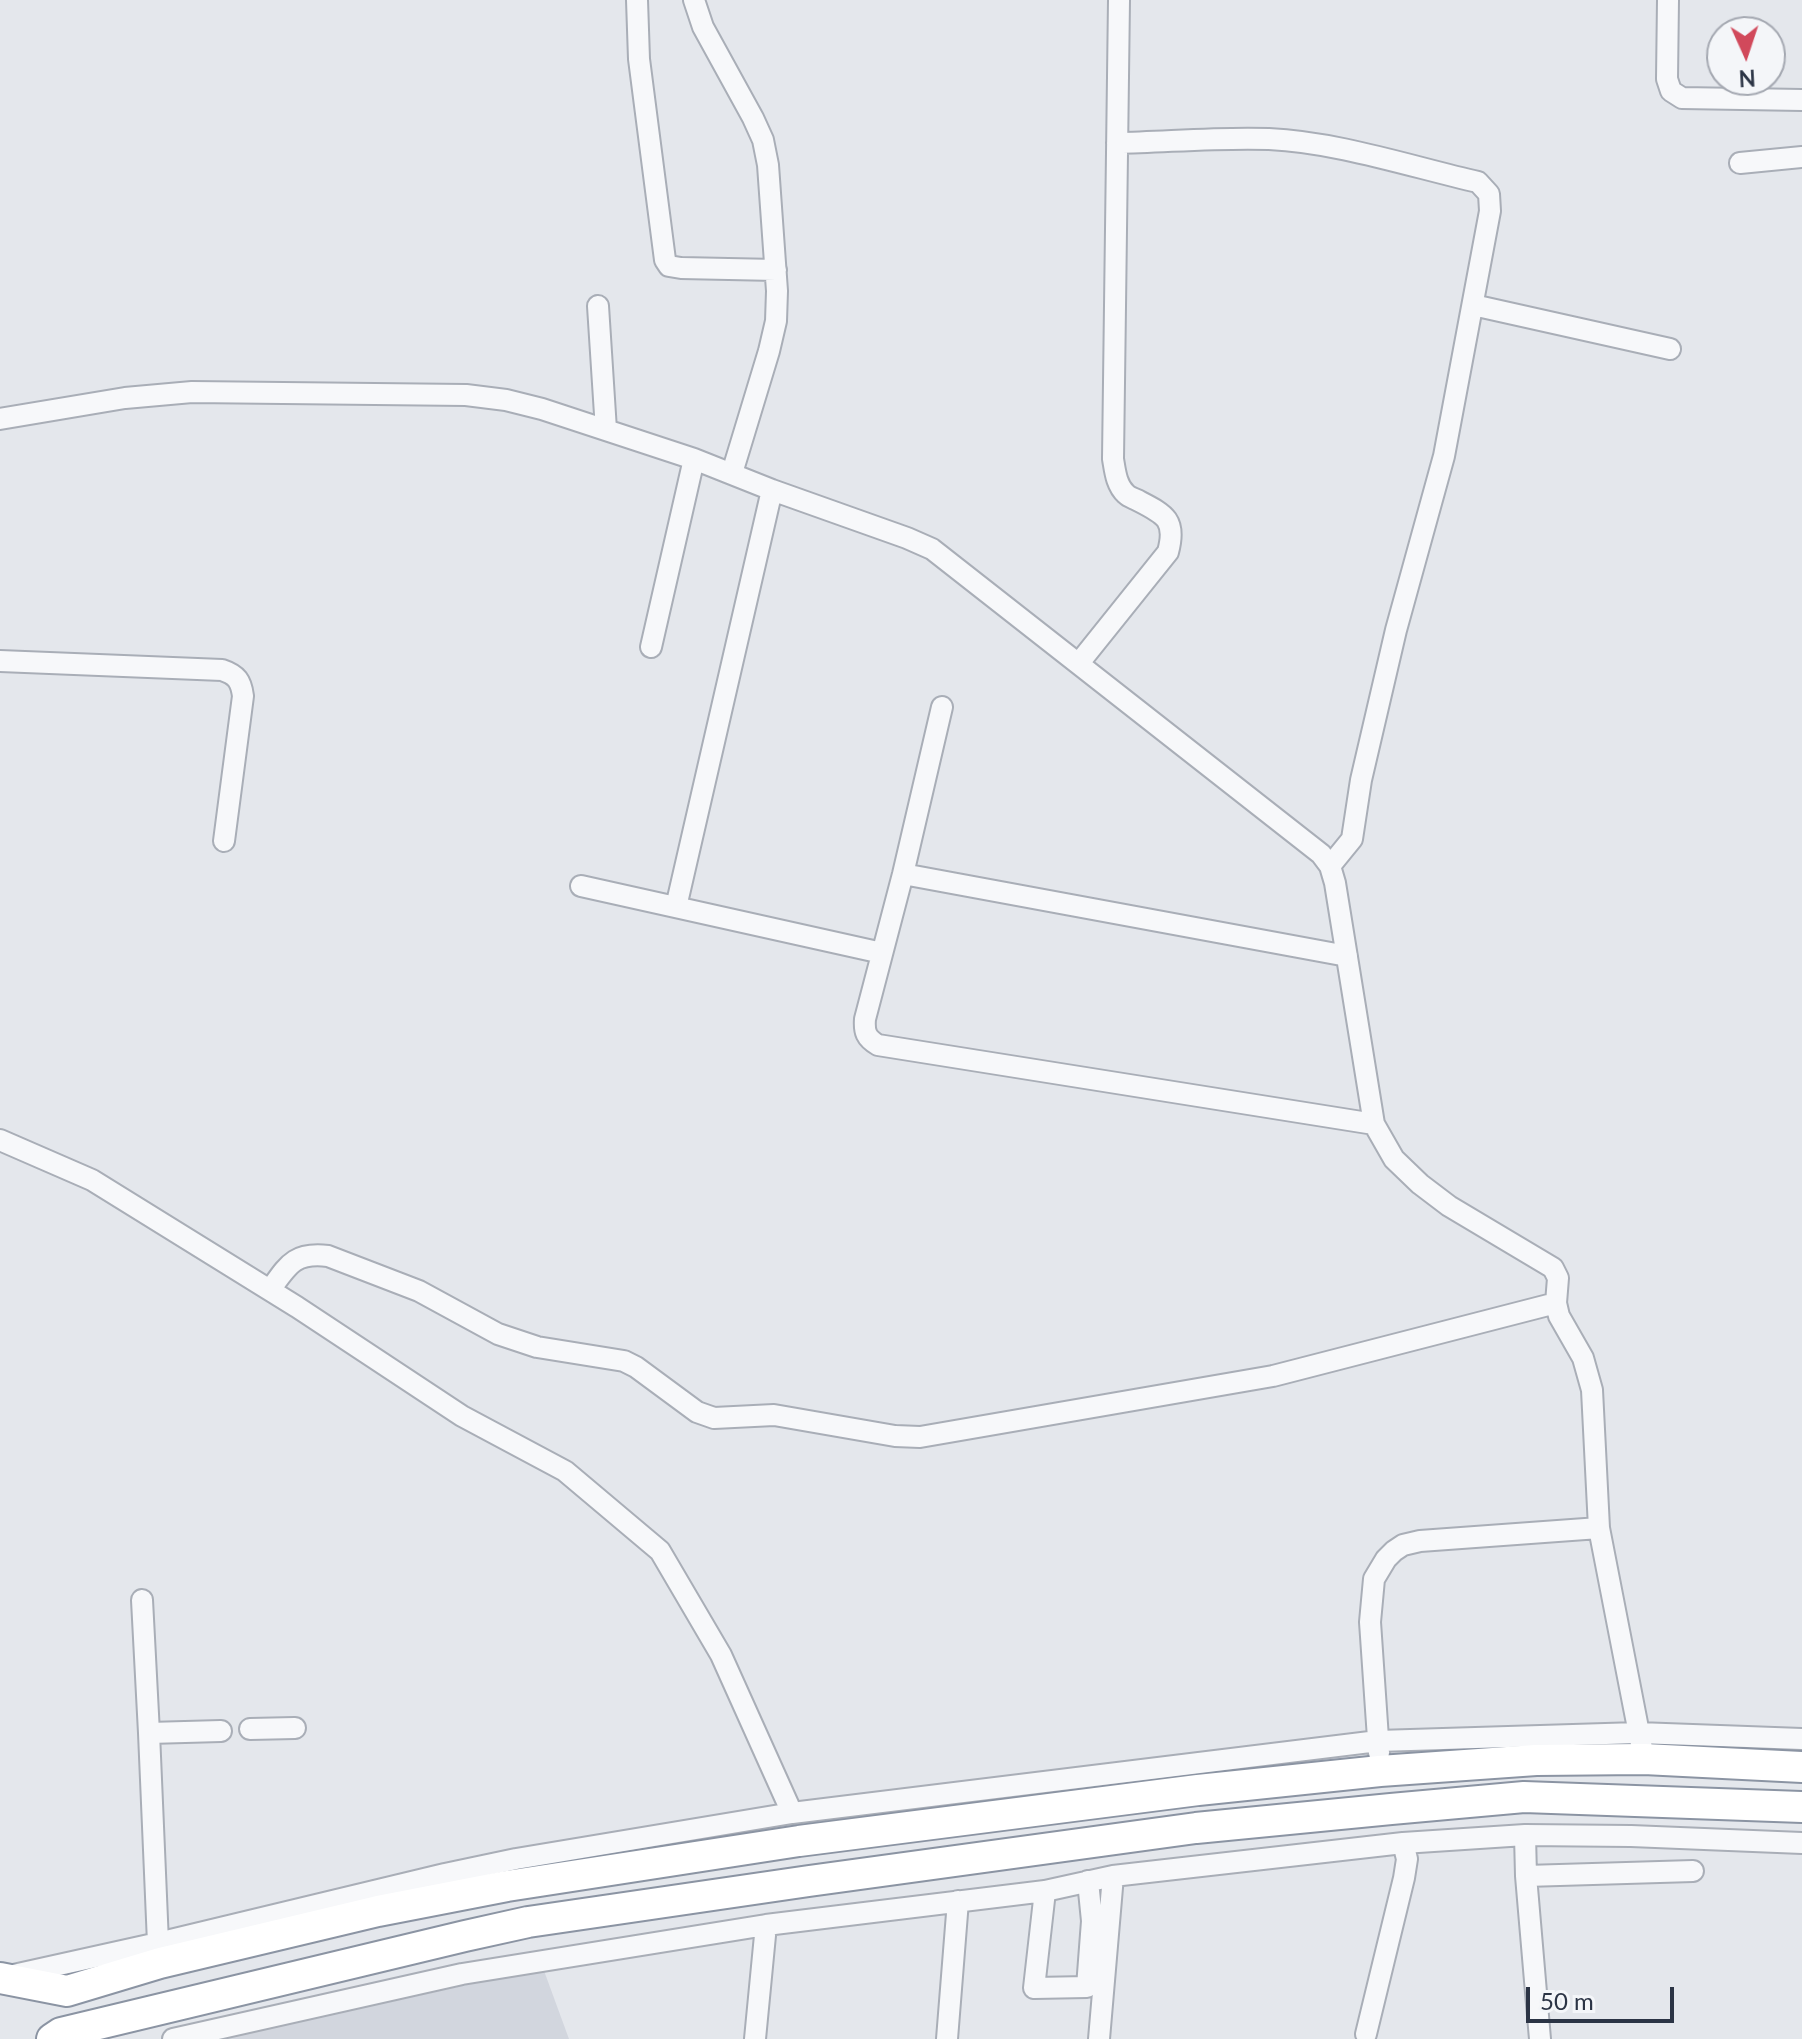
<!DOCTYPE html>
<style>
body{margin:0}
#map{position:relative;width:1802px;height:2039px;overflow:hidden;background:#e4e7ec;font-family:Lato,sans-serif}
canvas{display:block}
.north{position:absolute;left:1706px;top:16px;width:80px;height:80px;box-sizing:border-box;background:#f4f6f9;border:2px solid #a4a8b1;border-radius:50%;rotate:177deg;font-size:22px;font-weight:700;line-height:32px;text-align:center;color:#2b3445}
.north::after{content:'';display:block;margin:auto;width:28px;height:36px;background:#d1495b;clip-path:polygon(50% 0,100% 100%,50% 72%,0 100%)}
.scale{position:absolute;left:1526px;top:1987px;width:148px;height:36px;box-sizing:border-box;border:4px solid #2b3445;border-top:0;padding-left:10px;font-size:24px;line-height:28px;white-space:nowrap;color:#2b3445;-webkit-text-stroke:6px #f4f6f9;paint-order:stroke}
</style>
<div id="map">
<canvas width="1802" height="2039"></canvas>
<div class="north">N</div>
<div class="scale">50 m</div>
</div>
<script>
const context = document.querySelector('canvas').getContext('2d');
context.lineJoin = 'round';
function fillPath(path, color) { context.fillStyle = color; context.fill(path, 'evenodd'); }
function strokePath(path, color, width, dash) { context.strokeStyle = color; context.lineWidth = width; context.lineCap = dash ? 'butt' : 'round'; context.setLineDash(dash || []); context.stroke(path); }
fillPath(new Path2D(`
 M543,1968L569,2039H222Z`), '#d2d6de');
const minor = new Path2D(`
 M637,0L639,59L665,260L669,266L681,268L776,270
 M694,0L703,27L753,118L763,140L768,165L777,291L776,321L769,351L732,473
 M1668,0L1667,79L1671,91L1682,98L1802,100
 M1117,143C1167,142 1219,137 1269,139C1337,142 1412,167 1478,182L1489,194L1490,211L1444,456L1396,630L1361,780L1352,839L1330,866
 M1740,163L1802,157
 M1473,305L1670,349
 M598,306L606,430
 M0,419L125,398L192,392L466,395L506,400L542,409L694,459L772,490L907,538L932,549L1321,854L1330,866L1335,883L1374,1124L1394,1159L1420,1184L1449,1206L1553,1268L1558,1278L1556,1303L1559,1316L1583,1358L1592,1390L1599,1528L1644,1759
 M651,647L694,459
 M0,661L222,670C237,675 241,681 243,696L224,841
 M1079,663L1168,552C1177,519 1164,514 1137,500C1133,498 1129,497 1126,494C1116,485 1115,470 1113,459L1119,0
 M942,707L903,874L865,1019C864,1032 866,1038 878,1045L1374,1124
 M903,874L1347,956
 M581,886L882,953
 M676,907L772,490
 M0,1140L92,1180L297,1307L462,1416L565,1471L660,1551L721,1655L792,1813
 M270,1290C288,1265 294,1252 328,1256L419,1291L498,1334L537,1347L624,1361L636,1367L697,1412L714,1418L774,1415L895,1436L920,1437L1273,1376L1556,1303
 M142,1600L149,1733
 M250,1729L295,1728
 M1379,1753L1370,1622L1374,1579L1386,1559L1394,1551L1403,1545L1420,1541L1599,1528
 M1525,1835L1526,1876L1540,2039
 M1526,1876L1693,1871
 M1045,1891L1034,1988L1087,1987L1092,1921L1088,1881
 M158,1943L149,1733L221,1731
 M9,1976L158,1943L445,1874L516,1859L792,1813L1378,1741L1638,1733L1802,1739
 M1366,2034L1404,1878L1407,1859L1403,1843
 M173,2039L462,1974L766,1925L1045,1891L1113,1876L1403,1843L1525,1835L1631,1836L1802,1843
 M755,2039L766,1925
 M947,2039L958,1901
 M1099,2039L1113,1876`);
const highway = new Path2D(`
 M0,1978L67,1991L160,1963L378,1911L507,1886L799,1841L1198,1790L1380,1771L1536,1760L1644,1759L1802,1767
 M52,2039L61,2033L465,1936L528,1922L809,1881L1196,1828L1391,1809L1524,1797L1802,1807`);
strokePath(minor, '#a9aeb7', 24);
strokePath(highway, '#8b94a3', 34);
strokePath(minor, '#f7f8fa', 20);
strokePath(highway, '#fff', 30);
</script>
